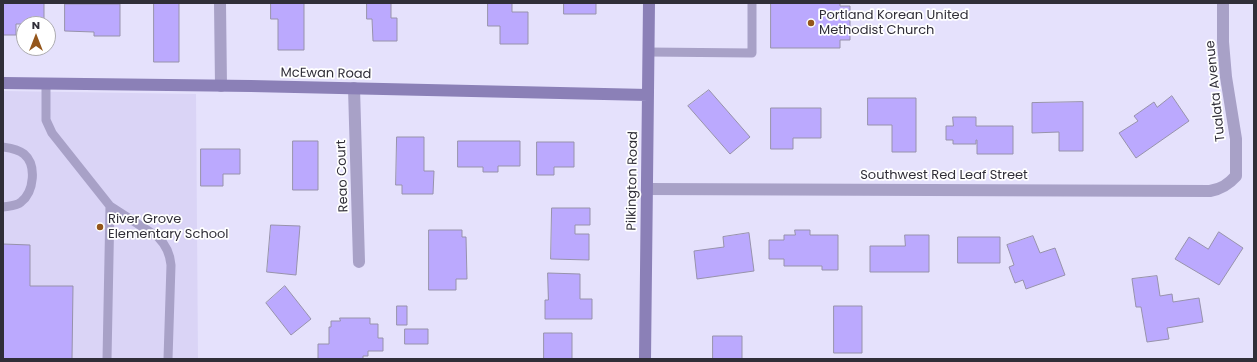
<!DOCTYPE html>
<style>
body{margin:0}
#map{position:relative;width:1257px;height:362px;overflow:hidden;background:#e5e1fc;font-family:Poppins,sans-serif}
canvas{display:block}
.frame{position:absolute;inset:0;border:4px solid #302e38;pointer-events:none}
.north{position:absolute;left:16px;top:16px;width:40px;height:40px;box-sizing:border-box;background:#fff;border:1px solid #acabaf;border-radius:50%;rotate:0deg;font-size:11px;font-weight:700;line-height:16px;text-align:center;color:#302e38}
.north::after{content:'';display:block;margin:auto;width:14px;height:18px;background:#94561b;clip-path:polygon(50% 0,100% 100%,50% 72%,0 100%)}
</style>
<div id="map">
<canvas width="1257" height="362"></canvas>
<div class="frame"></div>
<div class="north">N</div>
</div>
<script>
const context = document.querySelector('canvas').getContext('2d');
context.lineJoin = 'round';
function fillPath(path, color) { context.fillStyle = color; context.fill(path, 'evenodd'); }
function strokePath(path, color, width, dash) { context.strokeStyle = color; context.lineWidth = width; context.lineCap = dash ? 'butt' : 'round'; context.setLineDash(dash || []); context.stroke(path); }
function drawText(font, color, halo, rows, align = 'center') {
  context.font = font + ' Poppins,sans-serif'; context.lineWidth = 3.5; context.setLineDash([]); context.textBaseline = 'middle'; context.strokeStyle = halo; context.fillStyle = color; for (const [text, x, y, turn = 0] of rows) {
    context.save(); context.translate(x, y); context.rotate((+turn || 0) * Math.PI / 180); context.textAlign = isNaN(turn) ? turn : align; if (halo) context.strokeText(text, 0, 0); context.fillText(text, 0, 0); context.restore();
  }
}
fillPath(new Path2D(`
 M3,91L196,94L198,359H3Z`), '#dad4f6');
const building = new Path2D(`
 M3,3H44V24H16V35H3Z
 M154,3H179V62H154Z
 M271,3H304V50H278V19H271Z
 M367,3H391V18H397V41H373L372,19H367Z
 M488,3H512V12H528V44H500V26H488Z
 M564,3H596V14H564Z
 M771,3H840V6H850V40H840V48H771Z
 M65,4H120V36H94V32L65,31Z
 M709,90L750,137L730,154L688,106Z
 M1172,96L1189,121L1136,158L1119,133L1138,121L1134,116L1154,102L1157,107Z
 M868,98H916V152H892V125H868Z
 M1083,102V151H1059V132L1032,133V103Z
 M771,108H821V138H793V149H771Z
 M953,117H976V126H1013V154H977V140H976V144H953V140H946V126H953Z
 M397,137H424V171H434L433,194H402V185H396Z
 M293,141H318V190H293Z
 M458,141H520V166H498V172H483V167H458Z
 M537,142H574V167H554V175H537Z
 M201,149H240V174H223V186H201Z
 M552,208H590V225H575V234H589V260L551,259Z
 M271,225L300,226L296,275L267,272Z
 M429,230H462V237H466L467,279H456V290H429Z
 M795,230H810V235H838V270H822V266H784V259H769V240H784V235H795Z
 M1219,232L1243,248L1219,285L1175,259L1189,237L1208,249Z
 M749,233L754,271L697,279L694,251L724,247L723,237Z
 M905,235H929V272H870V246H905Z
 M1033,236L1040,253L1055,248L1065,275L1026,289L1023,280L1015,283L1009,267L1014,265L1007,245Z
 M958,237H1000V263H958Z
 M3,244L30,245V286H73L72,359H3Z
 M548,273L580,274V299H592V319H545V300H548Z
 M1157,276L1160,296L1172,294L1173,302L1199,298L1203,322L1167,328L1169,339L1147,342L1141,307H1136L1132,279Z
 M285,286L311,319L291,335L266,303Z
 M397,306H407V325H397Z
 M834,306H862V353H834Z
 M340,318H370V324H378V338H383V351H368V356H363V359H318V344H329V327H331V321H340Z
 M405,329H428V344H405Z
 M544,333H572V359H544Z
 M713,336H742V359H713Z`);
fillPath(building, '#bba9fe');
strokePath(building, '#9792ab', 1);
strokePath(new Path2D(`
 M648,52L752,53V3
 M46,84V120L52,133L110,206L158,237C166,245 170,253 171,265L168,359
 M3,147C10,148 18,149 24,154C37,165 34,192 21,202C17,206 9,206 3,207
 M107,359L110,206`), '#a8a1c7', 9);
strokePath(new Path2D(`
 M220,3L221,86
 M354,88L359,262
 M647,189L1210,191C1221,189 1228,185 1236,176V139L1226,77L1223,42V3`), '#a8a1c7', 12);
strokePath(new Path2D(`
 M3,83L251,86L648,95
 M645,359L649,3`), '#8b80b7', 12);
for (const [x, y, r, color] of [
 [811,23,4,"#94561b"],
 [100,227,4,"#94561b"]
]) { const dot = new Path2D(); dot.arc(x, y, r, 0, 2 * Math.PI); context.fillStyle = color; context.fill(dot); strokePath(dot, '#fff', 1.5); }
drawText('13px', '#302e38', '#fff', [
 ["Portland Korean United",819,16],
 ["Methodist Church",819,31],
 ["River Grove",108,220],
 ["Elementary School",108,235]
], 'left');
drawText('13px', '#302e38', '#fff', [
 ["McEwan Road",326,74,1],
 ["Tualata Avenue",1216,91,-96],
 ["Reao Court",343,176,-92],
 ["Southwest Red Leaf Street",944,176],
 ["Pilkington Road",633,181,-89]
]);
</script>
